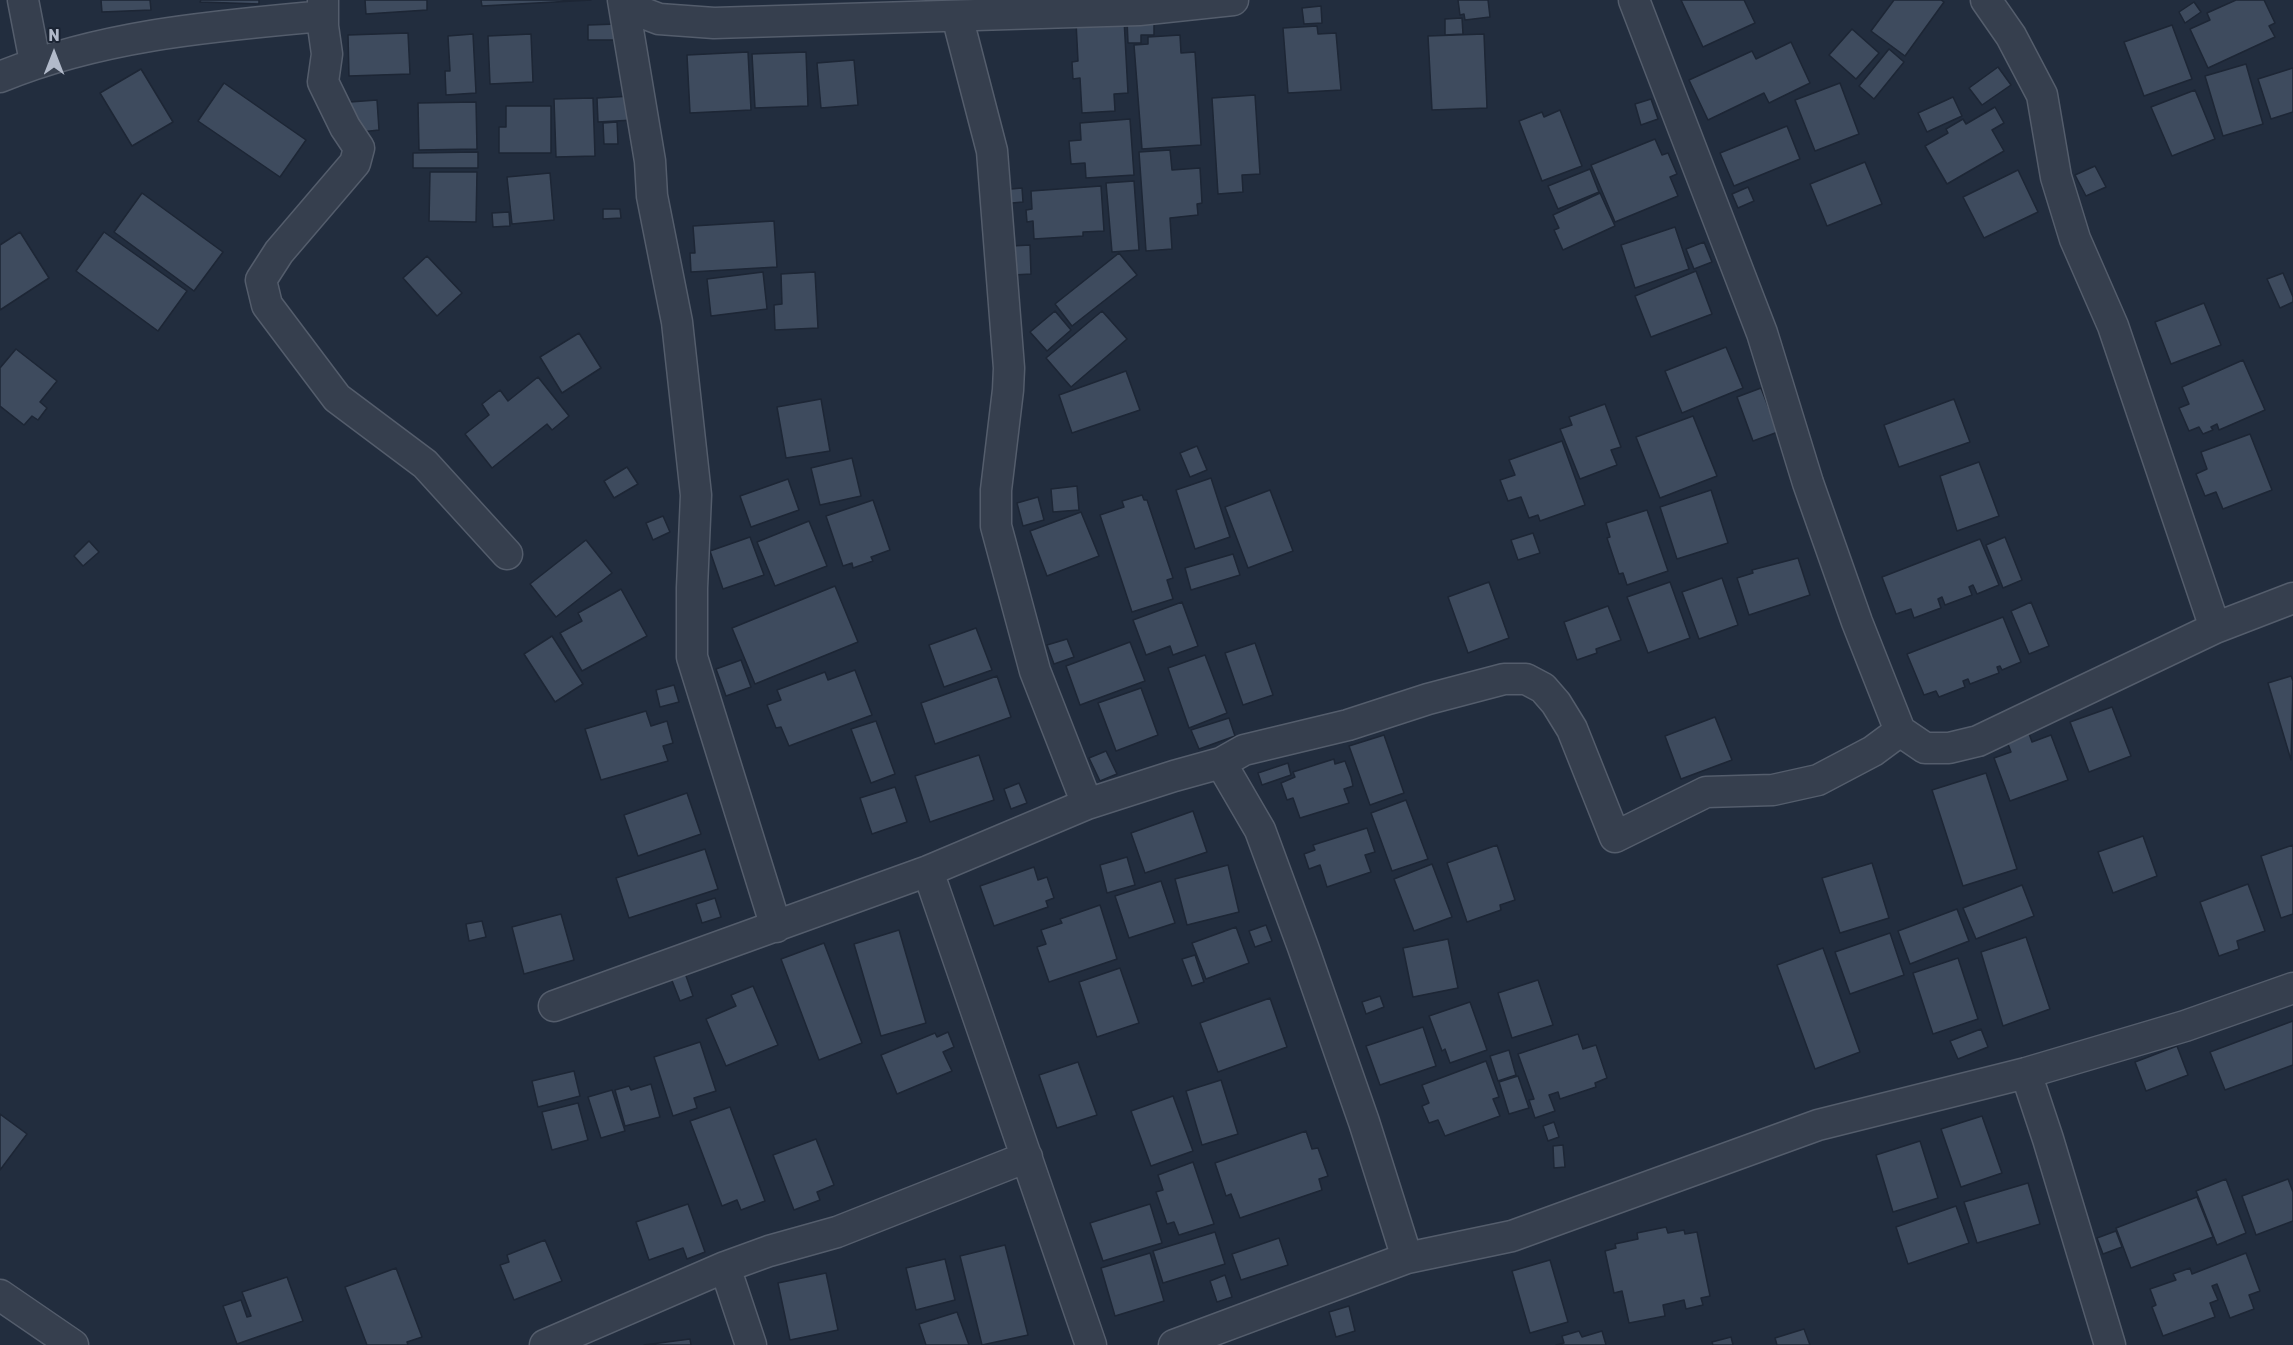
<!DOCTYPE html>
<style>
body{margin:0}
#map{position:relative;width:2293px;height:1345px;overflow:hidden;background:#222d3e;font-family:Rubik,sans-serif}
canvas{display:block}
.north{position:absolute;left:24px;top:24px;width:60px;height:60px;-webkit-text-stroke:4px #1b2433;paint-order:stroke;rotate:0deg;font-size:16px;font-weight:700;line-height:24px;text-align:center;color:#b2baca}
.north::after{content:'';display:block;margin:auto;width:21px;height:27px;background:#b2baca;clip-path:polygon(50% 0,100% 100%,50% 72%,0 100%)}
</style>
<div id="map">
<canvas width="2293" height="1345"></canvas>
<div class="north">N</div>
</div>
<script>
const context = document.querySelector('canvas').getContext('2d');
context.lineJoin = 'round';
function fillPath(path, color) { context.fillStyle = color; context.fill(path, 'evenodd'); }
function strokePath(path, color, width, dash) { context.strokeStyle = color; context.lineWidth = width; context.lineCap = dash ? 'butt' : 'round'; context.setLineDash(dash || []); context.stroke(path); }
const building = new Path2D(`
 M101,0H150L151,10L102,12Z
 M201,0H259V4L200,2Z
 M365,0H427V10L366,14Z
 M481,0H591L482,6Z
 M1458,0H1488L1490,17L1465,20L1464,14L1460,15Z
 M1681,0H1744L1755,23L1703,47Z
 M1894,0H1941L1944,2L1905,56L1871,31Z
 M2236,0H2264L2275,23L2269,26L2275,37L2208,68L2190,29L2210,20L2207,13Z
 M2194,2L2201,12L2185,23L2179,12Z
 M1321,6L1322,23L1304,24L1302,8Z
 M1462,18L1463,34L1445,35V19Z
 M1124,19L1128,93L1114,94L1115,111L1082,113L1080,78L1073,79L1072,62L1078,61L1076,22Z
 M1127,19H1154V35H1141V43H1128Z
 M618,24L619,40H588V25Z
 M2172,25L2192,79L2144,96L2124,42Z
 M1317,26L1318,34L1336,33L1341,90L1288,93L1283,28Z
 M1852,29L1879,53L1856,79L1829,55Z
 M408,33L410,74L349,76L348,35Z
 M473,34L476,93L446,95L445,71H450L448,36Z
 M531,34L533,82L490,84L488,36Z
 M1484,34L1487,108L1432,110L1428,36Z
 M1180,35L1181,53L1195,52L1201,145L1142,149L1134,45L1148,44V37Z
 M1791,42L1810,83L1769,103L1764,93L1708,120L1689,80L1752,51L1756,59Z
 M1889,49L1904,62L1874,99L1859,86Z
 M748,52L751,110L690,113L687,55Z
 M806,52L808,106L755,108L752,54Z
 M854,60L858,105L821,108L817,63Z
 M2246,64L2263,124L2223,136L2205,76Z
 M1998,67L2011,85L1982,105L1969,88Z
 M2293,68V112L2271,119L2258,79Z
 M141,69L173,122L132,146L100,93Z
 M224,83L306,140L280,177L198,121Z
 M1840,83L1859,134L1815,151L1795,100Z
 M2195,90L2215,139L2172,156L2151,107Z
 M1255,95L1260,174L1242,175L1243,192L1218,194L1212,98Z
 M632,96L633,120L598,122L597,98Z
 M1953,97L1962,116L1927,132L1918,113Z
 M593,98L595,156L556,157L554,99Z
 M1651,99L1658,119L1641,125L1635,104Z
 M377,100L379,130L361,132L353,127L350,102Z
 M476,102L477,149L419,150L418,103Z
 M506,106H551V153H499V127H506Z
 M1995,107L2004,123L1992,130L2004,151L1947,184L1925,146L1948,133L1946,129L1963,119L1966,124Z
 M1560,110L1582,166L1542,181L1519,121L1542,112L1544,117Z
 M1130,119L1134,175L1086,178L1085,163L1071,164L1069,141L1081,140L1080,123Z
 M617,122L618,144H604L603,123Z
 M1787,126L1800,159L1734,186L1720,153Z
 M1655,139L1662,155L1668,153L1677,174L1670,177L1678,196L1615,222L1591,165Z
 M1170,150L1172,170L1200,168L1202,203L1197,204L1198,215L1170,218L1172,249L1146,251L1139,152Z
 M478,152V168H413V153Z
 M1865,162L1882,204L1827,226L1810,184Z
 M2095,166L2106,187L2086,196L2075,175Z
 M1590,169L1599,192L1558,209L1548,186Z
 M2018,170L2038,212L1984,238L1963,197Z
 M430,172H477L476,222L429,221Z
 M550,173L554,220L512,224L507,177Z
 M1134,181L1139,250L1112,252L1106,183Z
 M1101,186L1104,231L1083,232V236L1034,239L1033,221L1027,222L1026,210L1032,209L1031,191Z
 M1748,187L1754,201L1738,208L1732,194Z
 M1022,188L1023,202L1001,204L1000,190Z
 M142,193L223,252L194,291L114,232Z
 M1600,193L1615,226L1563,250L1554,230L1559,228L1553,215Z
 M603,209H620L621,218L603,219Z
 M509,212L510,226L493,227L492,213Z
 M774,221L777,267L691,272L690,253H695L693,226Z
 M1675,227L1689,269L1635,288L1621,245Z
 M20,232L49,278L0,310V245Z
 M104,232L187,291L158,331L76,271Z
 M1704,242L1712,262L1694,269L1686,249Z
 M1030,245L1031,274L1013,275L1011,246Z
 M1119,253L1137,275L1072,326L1055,304Z
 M427,256L462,293L437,316L403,278Z
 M1696,271L1712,314L1651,337L1635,296Z
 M763,272L767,309L711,316L707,279Z
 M815,272L818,328L775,330L774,305L782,304L781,274Z
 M2283,273L2293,297V302L2280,308L2267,279Z
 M2204,303L2221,345L2171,364L2155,322Z
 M1055,311L1071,330L1047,351L1030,332Z
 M1102,311L1127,339L1071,387L1046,358Z
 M579,333L601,368L562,393L540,357Z
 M1726,347L1743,388L1682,413L1665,371Z
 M16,349L57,381L40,402L47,408L38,420L32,416L24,425L0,406V368Z
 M2243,360L2265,410L2219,430L2217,424L2211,427L2213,430L2203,434L2199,427L2189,431L2179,408L2189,404L2182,387Z
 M1126,371L1140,410L1072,433L1059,395Z
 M538,377L569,416L552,430L547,424L492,468L465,434L489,415L482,404L500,390L508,401Z
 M1761,388L1778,432L1753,441L1737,397Z
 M821,399L830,451L786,458L777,407Z
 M1954,399L1970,442L1899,467L1884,425Z
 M1605,404L1621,447L1611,450L1617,465L1580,479L1560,429L1572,425L1569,417Z
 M1693,416L1717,476L1660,498L1636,437Z
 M2250,434L2272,490L2223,509L2216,492L2205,496L2196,474L2207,469L2201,452Z
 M1562,441L1585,505L1540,521L1538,515L1529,518L1521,497L1508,501L1500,480L1515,475L1509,460Z
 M1197,446L1207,470L1190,477L1180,453Z
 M852,458L861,496L820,505L811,468Z
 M1979,462L1999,516L1957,531L1940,476Z
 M627,467L638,484L614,498L604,481Z
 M1211,478L1230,537L1195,549L1176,490Z
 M788,479L799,510L751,527L740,496Z
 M1077,486L1079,510L1053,512L1051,489Z
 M1270,490L1293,551L1248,568L1225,507Z
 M1711,490L1728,543L1677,559L1660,507Z
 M1142,495L1144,500H1147L1173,578L1167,580L1173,599L1132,612L1100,515L1124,507L1122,501Z
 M1038,497L1044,520L1023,526L1017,503Z
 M873,500L890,550L871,557L873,561L853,568L852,563L843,566L826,516Z
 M1647,510L1668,571L1627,585L1623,573L1619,574L1607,538L1610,537L1606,523Z
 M1081,512L1099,556L1047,576L1030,531Z
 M663,516L670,532L653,540L646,523Z
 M809,521L827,566L775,586L757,542Z
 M1533,533L1540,553L1518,560L1511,540Z
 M750,537L764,575L723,589L710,551Z
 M2005,537L2022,580L2003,588L1986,545Z
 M1980,539L1999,585L1977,594L1973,585L1969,587L1972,595L1945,605L1942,597L1938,599L1941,608L1914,618L1911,609L1896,614L1882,577Z
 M586,540L612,573L556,617L530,584Z
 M89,541L99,552L83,566L74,556Z
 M1233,554L1240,575L1191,590L1185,568Z
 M1798,558L1810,595L1749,615L1737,578L1753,573L1752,570Z
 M1722,578L1738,625L1699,639L1682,592Z
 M1489,582L1509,638L1468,653L1448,597Z
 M1670,582L1690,638L1648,653L1627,597Z
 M835,586L858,642L755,684L732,628Z
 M621,589L647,636L582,671L560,633L582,621L578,613Z
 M1182,602L1198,646L1173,655L1170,646L1146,655L1133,620Z
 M2031,602L2049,646L2029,654L2011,611Z
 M1608,606L1621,640L1596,649L1597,653L1577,660L1564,622Z
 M2003,617L2021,662L2002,670L2000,666L1997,667L1999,673L1970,684L1968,679L1963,681L1965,687L1939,697L1936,691L1924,695L1907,654Z
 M976,628L992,670L944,687L929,645Z
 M552,636L583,684L555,702L524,654Z
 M1067,639L1074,657L1054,664L1047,645Z
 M1130,642L1145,681L1080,705L1066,666Z
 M1255,643L1273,695L1243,705L1225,653Z
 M1205,655L1227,713L1189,728L1168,668Z
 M741,660L751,687L726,696L716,669Z
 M855,670L872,715L789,746L781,727L776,728L767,705L781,700L777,690L825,672L828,680Z
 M997,676L1011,717L935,744L921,703Z
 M2291,676L2293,681L2291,760L2268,683Z
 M674,685L679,702L660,707L656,690Z
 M1141,688L1158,735L1116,751L1098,703Z
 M2112,707L2131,756L2089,772L2070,722Z
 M646,711L651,726L667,721L673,743L663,746L668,761L601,780L585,729Z
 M1715,717L1732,760L1681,779L1665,736Z
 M1229,718L1235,736L1199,749L1191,730Z
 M876,721L895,774L871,783L851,729Z
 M2027,728L2032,742L2051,735L2068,780L2010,801L1994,758L2011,752L2005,736Z
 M1384,735L1404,793L1370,805L1349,746Z
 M1106,751L1117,774L1100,781L1089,758Z
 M979,755L994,800L930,822L915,776Z
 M1334,759L1335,764L1345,761L1351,777L1353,786L1344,789L1349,803L1300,818L1293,798L1287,800L1281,783L1295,777L1293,772Z
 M1288,763L1291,775L1262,785L1258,773Z
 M1986,773L2017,869L1963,886L1932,790Z
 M1019,783L1027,803L1011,809L1004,789Z
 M895,787L907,822L872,834L860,798Z
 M687,793L701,834L638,856L624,815Z
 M1406,800L1428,859L1392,871L1371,813Z
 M1193,811L1207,852L1145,873L1131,833Z
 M1367,828L1375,852L1365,855L1371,872L1327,887L1320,865L1309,869L1304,854L1315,850L1313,845Z
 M2143,836L2157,876L2113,893L2098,852Z
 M1497,845L1515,900L1500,905L1501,910L1467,922L1447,863Z
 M2293,845V914L2281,918L2261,856Z
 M705,849L718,889L629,918L616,878Z
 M1127,857L1135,885L1107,893L1100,865Z
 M1872,863L1889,918L1840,933L1822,878Z
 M1432,864L1452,917L1414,931L1394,879Z
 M1228,865L1239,912L1187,925L1175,879Z
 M1034,867L1038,880L1047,877L1054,898L1046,901L1048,907L994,926L980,886Z
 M1161,881L1175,923L1129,938L1115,896Z
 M2248,884L2265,931L2237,941L2239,949L2219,956L2200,902Z
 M2022,885L2034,916L1976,939L1963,908Z
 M715,898L721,917L702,923L696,904Z
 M1100,905L1117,959L1049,982L1037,947L1046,944L1041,930L1062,923L1060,919Z
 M1957,909L1969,941L1910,964L1898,931Z
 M561,914L574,960L524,974L512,927Z
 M482,921L486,937L469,941L466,924Z
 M1266,925L1272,941L1255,947L1249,931Z
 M1236,927L1249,963L1206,979L1192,943Z
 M899,930L926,1023L881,1036L854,944Z
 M1890,933L1904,975L1850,994L1835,952Z
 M2026,937L2050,1009L2003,1026L1981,952Z
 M1448,939L1458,988L1413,997L1403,948Z
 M824,943L862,1043L819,1060L781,959Z
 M1823,948L1860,1052L1815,1069L1777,965Z
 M1195,955L1204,982L1192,986L1182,959Z
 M1958,958L1978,1019L1933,1034L1913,973Z
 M1120,968L1139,1023L1097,1037L1079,982Z
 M685,973L693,996L680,1001L671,978Z
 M1538,980L1553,1025L1512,1038L1498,993Z
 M753,986L778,1045L726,1066L706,1019L736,1006L731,995Z
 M1380,996L1384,1007L1366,1014L1362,1002Z
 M1270,998L1287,1047L1218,1072L1200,1023Z
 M1470,1002L1487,1050L1450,1063L1445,1049L1442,1051L1429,1016Z
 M2293,1021V1065L2225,1090L2210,1052Z
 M1423,1027L1436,1066L1380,1085L1366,1046Z
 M1981,1029L1988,1047L1958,1059L1950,1041Z
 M948,1032L954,1047L943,1052L952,1071L897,1094L881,1055L935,1033L937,1037Z
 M1578,1034L1583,1049L1596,1045L1607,1078L1595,1083L1596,1087L1560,1099L1558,1092L1549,1095L1555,1111L1535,1118L1529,1100L1534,1099L1518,1054Z
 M700,1042L716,1091L694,1098L697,1108L673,1116L654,1057Z
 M2177,1046L2188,1075L2146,1091L2135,1062Z
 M1509,1050L1516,1075L1498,1081L1490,1056Z
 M1486,1061L1499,1097L1493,1099L1500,1116L1445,1136L1438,1120L1429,1123L1422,1106L1429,1103L1422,1085Z
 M1078,1062L1097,1115L1057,1128L1039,1075Z
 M574,1071L580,1096L538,1107L532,1081Z
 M1518,1076L1529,1108L1509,1114L1499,1082Z
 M1221,1080L1238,1134L1202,1145L1186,1091Z
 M651,1084L660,1117L625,1126L615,1090L629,1086L631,1090Z
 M612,1090L625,1131L601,1138L588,1097Z
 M1173,1096L1193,1151L1151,1166L1131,1111Z
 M578,1103L588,1140L552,1150L542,1112Z
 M730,1107L765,1201L741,1210L737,1200L722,1206L690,1121Z
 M0,1114L27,1134L0,1170Z
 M1982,1116L2002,1173L1961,1187L1941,1129Z
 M1554,1122L1559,1137L1548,1141L1543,1126Z
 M1306,1131L1312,1149L1318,1148L1328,1176L1319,1179L1322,1190L1240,1218L1231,1194L1226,1196L1215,1163Z
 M816,1139L834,1185L817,1192L820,1200L794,1210L773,1155Z
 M1920,1141L1938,1198L1893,1212L1876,1155Z
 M1563,1145L1565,1167L1554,1168L1553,1146Z
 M1193,1162L1214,1224L1179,1235L1174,1222L1167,1224L1156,1192L1163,1190L1158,1175Z
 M2226,1179L2246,1233L2217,1245L2196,1191Z
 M2288,1179L2293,1192V1221L2256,1235L2242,1196Z
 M2028,1183L2040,1224L1977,1243L1964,1202Z
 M2197,1197L2213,1237L2131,1268L2116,1228Z
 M688,1204L705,1252L687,1259L683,1248L649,1260L636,1222Z
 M1150,1204L1162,1243L1103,1261L1090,1223Z
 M1956,1206L1969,1243L1908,1264L1896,1227Z
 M1666,1227L1668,1233L1684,1230L1685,1234L1697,1232L1710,1296L1701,1298L1703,1305L1686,1309L1684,1300L1663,1305L1665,1316L1629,1323L1622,1291L1614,1293L1605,1251L1616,1248L1615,1244L1638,1239L1637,1233Z
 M2116,1231L2122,1247L2103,1254L2097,1238Z
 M1215,1232L1225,1264L1163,1283L1153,1251Z
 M1279,1238L1288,1265L1241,1280L1232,1254Z
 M545,1240L562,1281L514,1300L500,1265L509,1262L507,1255Z
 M1005,1245L1028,1335L982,1345L960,1256Z
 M1150,1253L1164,1301L1115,1316L1101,1268Z
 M2246,1253L2260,1291L2249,1295L2254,1309L2230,1318L2217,1284L2212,1286L2218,1300L2210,1303L2215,1317L2163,1336L2152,1307L2156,1305L2150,1289L2176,1280L2173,1274L2190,1268L2192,1274Z
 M945,1259L955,1300L916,1310L906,1268Z
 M1550,1260L1568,1322L1530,1333L1512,1271Z
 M396,1268L422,1337L407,1342L408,1345H367L345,1287Z
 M826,1273L838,1330L790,1340L778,1283Z
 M1225,1275L1232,1297L1217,1302L1210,1281Z
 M287,1277L303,1321L237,1344L223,1306L241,1300L247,1317L251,1316L242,1292Z
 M1349,1306L1355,1331L1336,1337L1329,1312Z
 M957,1312L969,1345H926L919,1324Z
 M1804,1329L1810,1345H1777L1775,1338Z
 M1579,1331L1582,1337L1602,1331L1606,1345H1556L1564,1343L1562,1336Z
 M1731,1337L1733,1345H1713L1712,1342Z
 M690,1339L691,1345H644Z`);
fillPath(building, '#3e4b5e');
strokePath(building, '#1d2635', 1.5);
const minor = new Path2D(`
 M23,0L35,62
 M323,0V26L327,54L323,82L345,127L359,148L355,163L279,252L261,280L267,305L337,398L425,464L507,554
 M623,0L650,161L652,196L677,322L696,495L692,588V657L776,927
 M629,0L638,11L659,19L714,23L1139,10L1233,0
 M1634,0L1762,333L1808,483L1857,622L1900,731L1925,748H1949L1978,741L2215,628L2293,598
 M1986,0L2011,36L2042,95L2056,177L2075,239L2113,326L2215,628
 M957,16L992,151L1009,368L1008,390L996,490V526L1035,671L1087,804
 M0,77C102,35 214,26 323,16
 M1221,763L1260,830L1303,947L1364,1122L1407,1258
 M928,871L1091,1345
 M554,1006L928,871L1087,804L1174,776L1221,763L1244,750L1348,725L1428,699L1504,679H1526L1543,688L1556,703L1572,729L1615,837L1706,792L1773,790L1818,780L1873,751L1900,731
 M2026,1073L2048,1139L2110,1345
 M725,1267L751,1345
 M0,1295L73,1345
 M545,1345L725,1267L769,1251L837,1232L1027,1157
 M1174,1345L1407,1258L1512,1236L1818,1125L2026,1073L2185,1026L2293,988`);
strokePath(minor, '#545d6c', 33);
strokePath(minor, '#363f4e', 30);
</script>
